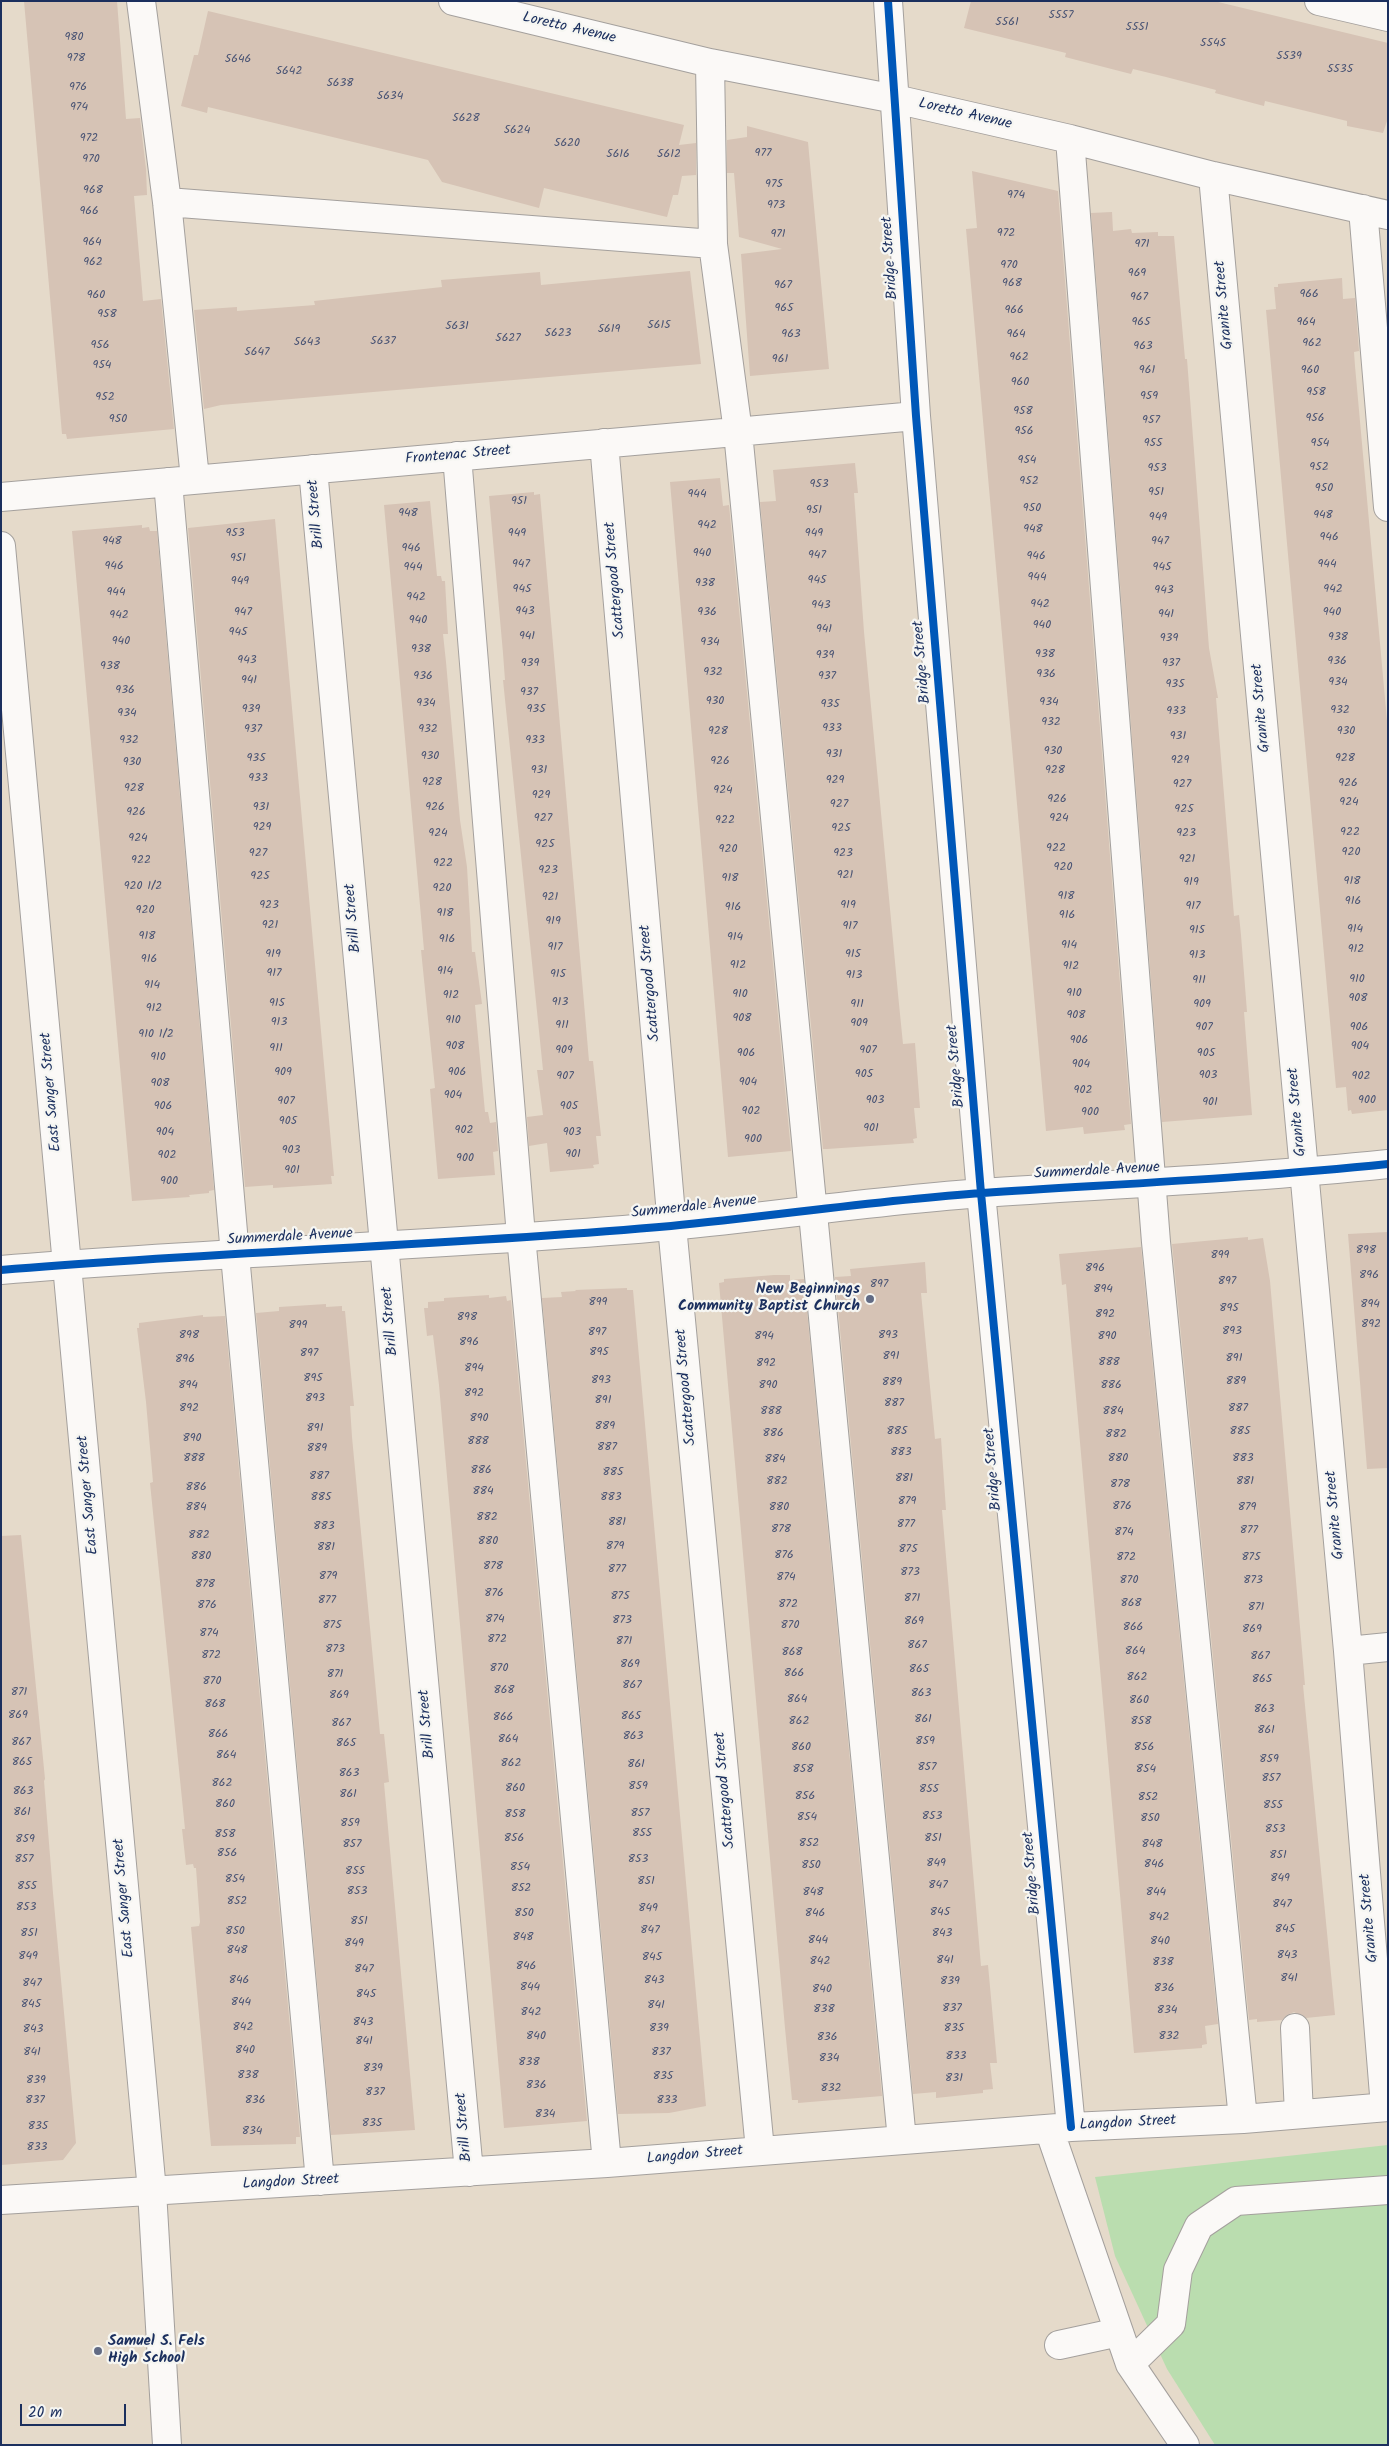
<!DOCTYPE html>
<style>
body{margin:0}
#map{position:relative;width:1389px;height:2446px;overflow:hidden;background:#e5daca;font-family:Kalam,sans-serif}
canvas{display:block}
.frame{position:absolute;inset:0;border:2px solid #1b2f5e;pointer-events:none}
.scale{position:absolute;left:20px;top:2404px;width:106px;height:22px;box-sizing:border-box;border:2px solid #1b2f5e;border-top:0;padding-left:6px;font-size:15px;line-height:18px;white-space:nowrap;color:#1b2f5e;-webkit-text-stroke:4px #f6f6f2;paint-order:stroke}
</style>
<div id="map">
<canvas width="1389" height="2446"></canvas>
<div class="frame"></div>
<div class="scale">20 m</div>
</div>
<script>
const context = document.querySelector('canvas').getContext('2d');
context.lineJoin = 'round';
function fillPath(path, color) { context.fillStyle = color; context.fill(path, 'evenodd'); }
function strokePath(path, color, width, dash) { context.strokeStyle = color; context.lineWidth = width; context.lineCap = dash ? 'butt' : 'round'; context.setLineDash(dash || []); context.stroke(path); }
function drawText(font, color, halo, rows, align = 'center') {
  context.font = font + ' Kalam,sans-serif'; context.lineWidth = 4.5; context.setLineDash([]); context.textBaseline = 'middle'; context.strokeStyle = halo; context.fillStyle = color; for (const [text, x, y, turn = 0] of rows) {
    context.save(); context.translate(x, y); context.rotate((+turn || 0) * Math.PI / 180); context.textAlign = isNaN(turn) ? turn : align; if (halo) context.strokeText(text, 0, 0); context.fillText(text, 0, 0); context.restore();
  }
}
fillPath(new Path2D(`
 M1388,2145V2445H1215L1167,2369L1115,2256L1095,2177Z`), '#baddaf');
fillPath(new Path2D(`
 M24,1H117L126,119L140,118L146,169L147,195L134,196L143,301L161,299L174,429L67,439L66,434H62Z
 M971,1H1214L1388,43V118L1383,133L1347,126V121L1265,101L1264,106L1215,93L1216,90L1166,77L1133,69L1131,74L1065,57L1066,53L964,28Z
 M208,11L684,125L679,145L696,143V175L682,176L678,195H673L667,217L544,188L539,208L442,182L428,160L208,107L207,113L181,106L194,55H198Z
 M747,126L808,142L829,369L750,376L741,254L782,249L739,237L734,173H727V140L747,137Z
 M972,171L1058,191L1131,1124L1124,1125L1125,1130L1084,1134L1083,1127L1046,1131L966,229L977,228Z
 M1112,212L1113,231L1131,229L1132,233L1158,232V236H1174L1185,359H1187L1209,648L1218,698H1216L1234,916L1239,915L1241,935L1247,1012H1244L1252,1115L1162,1122L1091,213Z
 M690,271L701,364L221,405L204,409L194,310L237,307V311L315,305L314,301L442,287L441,280L540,272L541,285Z
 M1342,278L1343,299L1355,298L1359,351L1354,352L1355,366L1388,732V1110L1352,1114L1351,1110L1348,1111L1346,1087L1336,1088L1266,310L1276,309L1274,287H1278V284Z
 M855,463L858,493H854L864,632L898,994L903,1044L915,1043L920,1108H914L917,1138L913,1139L914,1143L827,1149H823L760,502L776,501L773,470Z
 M720,478L723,506L729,505L791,1151L728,1157L670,482Z
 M534,492V495L540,494L589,1061H593L601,1136H596L599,1164L593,1165L594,1168L550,1172L547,1143L529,1146L527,1117L543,1115L537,1070H543L503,680H505L503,653L489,496Z
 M430,501L437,576H441L442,581H445L448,634H443L446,662L460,820L467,867L472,952H475L482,1004L475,1005L485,1112H488L490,1123L496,1122L498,1151L493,1152L495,1175L438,1179L430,1089L435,1088L421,950H424L384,505Z
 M275,519L334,1176H331L332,1184L273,1188V1185L245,1187L188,528Z
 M142,525V528L149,527L150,531H157L214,1190L209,1191V1193L189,1195L190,1197L132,1201L72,531Z
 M1388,1232V1468L1367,1469L1348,1234Z
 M1248,1237V1240L1263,1238L1270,1281L1305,1685H1303L1306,1716L1335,2015L1306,2018L1294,2012L1287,2015L1282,2020L1257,2022V2019L1249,2020L1172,1244Z
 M1141,1247L1218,2024L1205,2026L1207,2044L1202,2045V2048L1134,2053L1066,1284L1062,1285L1059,1254Z
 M925,1262L927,1293H921L935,1439L941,1438L946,1510H942L981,1966L988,1965L997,2063H990L993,2089L983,2090V2093L936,2098V2092L913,2094L835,1277L851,1276L850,1269Z
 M774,1275H790V1280L804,1279L882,2096L798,2103V2100H792L785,2028L719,1283L724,1282V1279Z
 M627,1288V1290H633L706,2106L669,2113L618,2114L542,1298L562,1297L561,1292L576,1291L575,1290Z
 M489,1295V1298L506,1296L507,1301L511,1300L587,2121L504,2128L439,1385L433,1335L427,1336L424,1308H428V1302L444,1301V1298Z
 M326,1304V1307L342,1306V1311H345L354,1406H350L352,1437L380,1734H384L389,1782L384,1783L415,2130L331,2135L256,1313L279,1311V1307Z
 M203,1315V1317L225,1316L300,2137H296V2144L211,2146L191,1927L199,1926L200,1922L196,1868H194L193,1864L186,1865L182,1829H185L150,1483L153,1482L146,1402L137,1328H139V1323Z
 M21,1535L45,1779L44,1781L53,1893L76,2143L63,2160L1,2165V1536Z`), '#d6c3b5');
const minor = new Path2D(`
 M141,1L167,202L195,479
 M453,1L710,63L895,99L1070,139L1213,176L1388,215
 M888,1L916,416L981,1193L1071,2127
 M1319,1L1388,17
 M1070,139L1156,1242L1243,2119
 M1213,176L1348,1651L1385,2107
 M167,202L713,244L710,63
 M1363,209L1388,507
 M713,244L738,432L902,2140
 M604,443L672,1226L760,2150
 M457,456L521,1236L607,2163
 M313,469L469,2172
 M168,482L235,1255L320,2181
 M1,497L916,416
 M1,546L152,2191L167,2445
 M1348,1651L1388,1647
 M1295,2028L1299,2114
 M1049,2129L1130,2364L1185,2445
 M1,2200L607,2163L1071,2127L1243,2119L1388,2107
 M1059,2345L1119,2332
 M1130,2364L1171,2324L1178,2270L1199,2226L1236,2201L1388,2190`);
const major = new Path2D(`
 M1,1270C224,1251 448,1246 671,1226C775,1216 879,1200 983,1193C1118,1184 1253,1178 1388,1164`);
strokePath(minor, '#a4a09d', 30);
strokePath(major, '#a4a09d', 30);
strokePath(minor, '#fbf9f7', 28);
strokePath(major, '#fbf9f7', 28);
strokePath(new Path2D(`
 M888,1L916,416L981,1193L1071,2127
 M1,1270C224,1251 448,1246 671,1226C775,1216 879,1200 983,1193C1118,1184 1253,1178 1388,1164`), '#0057b8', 8);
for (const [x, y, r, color] of [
 [870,1299,5,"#626b84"],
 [98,2351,5,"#626b84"]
]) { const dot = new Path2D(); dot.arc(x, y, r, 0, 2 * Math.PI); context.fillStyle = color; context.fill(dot); strokePath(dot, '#f6f6f2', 2); }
drawText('12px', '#4a5474', null, [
 ["5557",1061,16],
 ["5561",1007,23],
 ["5551",1137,28],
 ["980",74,38],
 ["5545",1213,44],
 ["5539",1289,57],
 ["978",76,59],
 ["5646",238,60],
 ["5535",1340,70],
 ["5642",289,72],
 ["5638",340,84],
 ["976",78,88],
 ["5634",390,97],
 ["974",79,108],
 ["5628",466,119],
 ["5624",517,131],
 ["972",89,139],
 ["5620",567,144],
 ["977",763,154],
 ["5616",618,155],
 ["5612",669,155],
 ["970",91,160],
 ["975",774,185],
 ["968",93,191],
 ["974",1016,196],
 ["973",776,206],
 ["966",89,212],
 ["972",1006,234],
 ["971",778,235],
 ["964",92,243],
 ["971",1142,245],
 ["962",93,263],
 ["970",1009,266],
 ["969",1137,274],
 ["968",1012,284],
 ["967",783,286],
 ["966",1309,295],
 ["960",96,296],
 ["967",1139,298],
 ["965",784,309],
 ["966",1014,311],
 ["958",107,315],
 ["965",1141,323],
 ["964",1306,323],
 ["5615",659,326],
 ["5631",457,327],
 ["5619",609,330],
 ["5623",558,334],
 ["963",791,335],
 ["964",1016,335],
 ["5627",508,339],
 ["5637",383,342],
 ["5643",307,343],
 ["962",1312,344],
 ["956",100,346],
 ["963",1143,347],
 ["5647",257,353],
 ["962",1019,358],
 ["961",780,360],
 ["954",102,366],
 ["961",1147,371],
 ["960",1310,371],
 ["960",1020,383],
 ["958",1316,393],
 ["959",1149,397],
 ["952",105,398],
 ["958",1023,412],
 ["956",1315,419],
 ["950",118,420],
 ["957",1151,421],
 ["956",1024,432],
 ["955",1153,444],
 ["954",1320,444],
 ["954",1027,461],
 ["952",1319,468],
 ["953",1157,469],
 ["952",1029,482],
 ["953",819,485],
 ["950",1324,489],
 ["951",1156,493],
 ["944",697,495],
 ["951",519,502],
 ["950",1032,509],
 ["951",814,511],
 ["948",408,514],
 ["948",1323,516],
 ["949",1158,518],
 ["942",707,526],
 ["948",1033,530],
 ["953",235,534],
 ["949",517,534],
 ["949",814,534],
 ["946",1329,538],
 ["948",112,542],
 ["947",1160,542],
 ["946",411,549],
 ["940",702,554],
 ["947",817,556],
 ["946",1036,557],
 ["951",238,559],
 ["947",521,565],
 ["944",1327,565],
 ["946",114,567],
 ["944",413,568],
 ["945",1162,568],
 ["944",1037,578],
 ["945",817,581],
 ["949",240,582],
 ["938",705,584],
 ["945",522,590],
 ["942",1333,590],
 ["943",1164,591],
 ["944",116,593],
 ["942",416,598],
 ["942",1040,605],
 ["943",821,606],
 ["943",525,612],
 ["947",243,613],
 ["936",707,613],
 ["940",1332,613],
 ["941",1166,615],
 ["942",119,616],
 ["940",418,621],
 ["940",1042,626],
 ["941",824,630],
 ["945",238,633],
 ["941",527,637],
 ["938",1338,638],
 ["939",1169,639],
 ["940",121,642],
 ["934",710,643],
 ["938",421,650],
 ["938",1045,655],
 ["939",825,656],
 ["943",247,661],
 ["936",1337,662],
 ["939",530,664],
 ["937",1171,664],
 ["938",110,667],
 ["932",713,673],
 ["936",1046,675],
 ["936",423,677],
 ["937",827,677],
 ["941",249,681],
 ["934",1338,683],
 ["935",1175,685],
 ["936",125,691],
 ["937",529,693],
 ["930",715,702],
 ["934",1049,703],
 ["934",426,704],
 ["935",830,705],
 ["939",251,710],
 ["935",536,710],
 ["932",1340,711],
 ["933",1176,712],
 ["934",127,714],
 ["932",1051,723],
 ["933",832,729],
 ["937",253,730],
 ["932",428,730],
 ["928",718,732],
 ["930",1346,732],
 ["931",1178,737],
 ["932",129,741],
 ["933",535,741],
 ["930",1053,752],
 ["931",834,755],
 ["930",430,757],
 ["935",256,759],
 ["928",1345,759],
 ["929",1180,761],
 ["926",720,762],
 ["930",132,763],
 ["931",539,771],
 ["928",1055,771],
 ["933",258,779],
 ["929",835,781],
 ["928",432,783],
 ["926",1348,784],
 ["927",1182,785],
 ["928",134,789],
 ["924",723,791],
 ["929",541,796],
 ["926",1057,800],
 ["924",1349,803],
 ["927",839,805],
 ["931",261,808],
 ["926",435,808],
 ["925",1184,810],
 ["926",136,813],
 ["927",543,819],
 ["924",1059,819],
 ["922",725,821],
 ["929",262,828],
 ["925",841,829],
 ["922",1350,833],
 ["924",438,834],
 ["923",1186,834],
 ["924",138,839],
 ["925",545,845],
 ["922",1056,849],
 ["920",728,850],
 ["920",1351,853],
 ["927",258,854],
 ["923",843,854],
 ["921",1187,860],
 ["922",141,861],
 ["922",443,864],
 ["920",1063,868],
 ["923",548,871],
 ["921",845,876],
 ["925",260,877],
 ["918",730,879],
 ["918",1352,882],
 ["919",1191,883],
 ["920 1/2",143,887],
 ["920",442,889],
 ["918",1066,897],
 ["921",550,898],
 ["916",1353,902],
 ["923",269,906],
 ["919",848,906],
 ["917",1193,907],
 ["916",733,908],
 ["920",145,911],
 ["918",445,914],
 ["916",1067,916],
 ["919",553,922],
 ["921",270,926],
 ["917",850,927],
 ["914",1355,930],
 ["915",1197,931],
 ["918",147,937],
 ["914",735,938],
 ["916",447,940],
 ["914",1069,946],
 ["917",555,948],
 ["912",1356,950],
 ["919",273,955],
 ["915",853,955],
 ["913",1197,956],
 ["916",149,960],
 ["912",738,966],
 ["912",1071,967],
 ["914",445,972],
 ["917",274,974],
 ["915",558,975],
 ["913",854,976],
 ["910",1357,980],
 ["911",1199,981],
 ["914",152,986],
 ["910",1074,994],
 ["910",740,995],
 ["912",451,996],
 ["908",1358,999],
 ["913",560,1003],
 ["915",277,1004],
 ["911",857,1005],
 ["909",1202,1005],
 ["912",154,1009],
 ["908",1076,1016],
 ["908",742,1019],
 ["910",453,1021],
 ["913",279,1023],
 ["909",859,1024],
 ["911",562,1026],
 ["907",1204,1028],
 ["906",1359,1028],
 ["910 1/2",156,1035],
 ["906",1079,1041],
 ["908",455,1047],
 ["904",1360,1047],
 ["911",276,1049],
 ["909",564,1051],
 ["907",868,1051],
 ["906",746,1054],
 ["905",1206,1054],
 ["910",158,1058],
 ["904",1081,1065],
 ["909",283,1073],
 ["906",457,1073],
 ["905",864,1075],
 ["903",1208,1076],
 ["907",565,1077],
 ["902",1361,1077],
 ["904",748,1083],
 ["908",160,1084],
 ["902",1083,1091],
 ["904",453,1096],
 ["903",875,1101],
 ["900",1367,1101],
 ["907",286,1102],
 ["901",1210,1103],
 ["906",163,1107],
 ["905",569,1107],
 ["902",751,1112],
 ["900",1090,1113],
 ["905",288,1122],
 ["901",871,1129],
 ["902",464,1131],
 ["904",165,1133],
 ["903",572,1133],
 ["900",753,1140],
 ["903",291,1151],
 ["901",573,1155],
 ["902",167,1156],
 ["900",465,1159],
 ["901",292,1171],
 ["900",169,1182],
 ["898",1366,1251],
 ["899",1220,1256],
 ["896",1095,1269],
 ["896",1369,1276],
 ["897",1227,1282],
 ["897",879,1285],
 ["894",1103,1290],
 ["899",598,1303],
 ["894",1370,1305],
 ["895",1229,1309],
 ["892",1105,1315],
 ["898",467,1318],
 ["892",1371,1325],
 ["899",298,1326],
 ["893",1232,1332],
 ["897",597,1333],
 ["898",189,1336],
 ["893",888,1336],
 ["894",764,1337],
 ["890",1107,1337],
 ["896",469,1343],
 ["895",599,1353],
 ["897",309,1354],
 ["891",891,1357],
 ["891",1234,1359],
 ["896",185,1360],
 ["888",1109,1363],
 ["892",766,1364],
 ["894",474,1369],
 ["895",313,1379],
 ["893",601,1381],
 ["889",1236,1382],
 ["889",892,1383],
 ["894",188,1386],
 ["890",768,1386],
 ["886",1111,1386],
 ["892",474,1394],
 ["893",315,1399],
 ["891",603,1401],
 ["887",894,1404],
 ["892",189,1409],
 ["887",1238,1409],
 ["888",771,1412],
 ["884",1113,1412],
 ["890",479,1419],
 ["889",605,1427],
 ["891",315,1429],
 ["885",897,1432],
 ["885",1240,1432],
 ["886",773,1434],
 ["882",1116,1435],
 ["890",192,1439],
 ["888",478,1442],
 ["887",607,1448],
 ["889",317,1449],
 ["883",901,1453],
 ["888",194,1459],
 ["880",1118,1459],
 ["883",1243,1459],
 ["884",775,1460],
 ["886",481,1471],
 ["885",613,1473],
 ["887",319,1477],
 ["881",904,1479],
 ["882",777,1482],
 ["881",1245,1482],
 ["878",1120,1485],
 ["886",196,1488],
 ["884",483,1492],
 ["885",321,1498],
 ["883",611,1498],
 ["879",907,1502],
 ["876",1122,1507],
 ["884",196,1508],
 ["880",779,1508],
 ["879",1247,1508],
 ["882",487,1518],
 ["881",617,1523],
 ["877",906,1525],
 ["883",324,1527],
 ["878",781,1530],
 ["877",1249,1531],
 ["874",1124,1533],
 ["882",199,1536],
 ["880",488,1542],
 ["879",615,1547],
 ["881",326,1548],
 ["875",908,1550],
 ["876",784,1556],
 ["880",201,1557],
 ["872",1126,1558],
 ["875",1251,1558],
 ["878",493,1567],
 ["877",617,1570],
 ["873",910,1573],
 ["879",328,1577],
 ["874",786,1578],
 ["870",1129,1581],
 ["873",1253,1581],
 ["878",205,1585],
 ["876",494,1594],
 ["875",620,1597],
 ["871",912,1599],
 ["877",327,1601],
 ["868",1131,1604],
 ["872",788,1605],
 ["876",207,1606],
 ["871",1256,1608],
 ["874",495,1620],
 ["873",622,1621],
 ["869",914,1622],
 ["875",332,1626],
 ["870",790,1626],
 ["866",1133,1628],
 ["869",1252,1630],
 ["874",209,1634],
 ["872",497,1640],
 ["871",624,1642],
 ["867",917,1646],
 ["873",335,1650],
 ["864",1135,1652],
 ["868",792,1653],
 ["872",211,1656],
 ["867",1260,1657],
 ["869",630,1665],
 ["870",499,1669],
 ["865",919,1670],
 ["866",794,1674],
 ["871",335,1675],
 ["862",1137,1678],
 ["865",1262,1680],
 ["870",212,1682],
 ["867",632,1686],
 ["868",504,1691],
 ["871",19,1693],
 ["863",921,1694],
 ["869",339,1696],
 ["864",797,1700],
 ["860",1139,1701],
 ["868",215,1705],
 ["863",1264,1710],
 ["869",18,1716],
 ["865",631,1717],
 ["866",503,1718],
 ["861",923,1720],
 ["862",799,1722],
 ["858",1141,1722],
 ["867",341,1724],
 ["861",1266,1731],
 ["866",218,1735],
 ["863",633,1737],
 ["864",508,1740],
 ["859",925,1742],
 ["867",21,1743],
 ["865",346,1744],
 ["860",801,1748],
 ["856",1144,1748],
 ["864",226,1756],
 ["859",1269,1760],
 ["865",22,1763],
 ["862",511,1764],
 ["861",636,1765],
 ["857",927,1768],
 ["858",803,1770],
 ["854",1146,1770],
 ["863",349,1774],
 ["857",1271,1779],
 ["862",222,1784],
 ["859",638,1787],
 ["860",515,1789],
 ["855",929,1790],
 ["863",23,1792],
 ["861",348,1795],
 ["856",805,1797],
 ["852",1148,1798],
 ["860",225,1805],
 ["855",1273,1806],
 ["861",22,1813],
 ["857",640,1814],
 ["858",515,1815],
 ["853",932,1817],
 ["854",807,1818],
 ["850",1150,1819],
 ["859",350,1824],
 ["853",1275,1830],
 ["855",642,1834],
 ["858",225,1835],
 ["856",514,1839],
 ["851",933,1839],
 ["859",25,1840],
 ["852",809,1844],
 ["857",352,1845],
 ["848",1152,1845],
 ["856",227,1854],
 ["851",1278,1856],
 ["857",24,1860],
 ["853",638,1860],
 ["849",936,1864],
 ["846",1154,1865],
 ["850",811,1866],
 ["854",520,1868],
 ["855",355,1872],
 ["849",1280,1879],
 ["854",235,1880],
 ["851",646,1882],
 ["847",938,1886],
 ["855",27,1887],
 ["852",521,1889],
 ["853",357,1892],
 ["848",813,1893],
 ["844",1156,1893],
 ["852",237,1902],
 ["847",1282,1905],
 ["853",26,1908],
 ["849",648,1909],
 ["845",940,1913],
 ["850",524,1914],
 ["846",815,1914],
 ["842",1159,1918],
 ["851",359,1922],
 ["845",1285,1930],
 ["847",650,1931],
 ["850",235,1932],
 ["851",29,1934],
 ["843",942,1934],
 ["848",523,1938],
 ["844",818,1941],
 ["840",1160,1942],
 ["849",354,1944],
 ["848",237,1951],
 ["843",1287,1956],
 ["849",28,1957],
 ["845",652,1958],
 ["841",945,1961],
 ["842",820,1962],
 ["838",1163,1963],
 ["846",526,1967],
 ["847",364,1970],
 ["841",1289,1979],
 ["846",239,1981],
 ["843",654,1981],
 ["839",950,1982],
 ["847",32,1984],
 ["844",530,1988],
 ["836",1164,1989],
 ["840",822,1990],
 ["845",366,1995],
 ["844",241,2003],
 ["845",31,2005],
 ["841",656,2006],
 ["837",952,2009],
 ["838",824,2010],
 ["834",1167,2011],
 ["842",531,2013],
 ["843",363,2023],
 ["842",243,2028],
 ["839",659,2029],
 ["835",954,2029],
 ["843",33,2030],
 ["840",536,2037],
 ["832",1169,2037],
 ["836",827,2038],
 ["841",364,2042],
 ["840",245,2051],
 ["841",32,2053],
 ["837",661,2053],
 ["833",956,2057],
 ["834",829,2059],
 ["838",529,2063],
 ["839",373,2069],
 ["838",248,2076],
 ["835",663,2077],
 ["831",954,2079],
 ["839",36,2081],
 ["836",536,2086],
 ["832",831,2089],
 ["837",375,2093],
 ["837",35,2101],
 ["836",255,2101],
 ["833",667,2101],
 ["834",545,2115],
 ["835",372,2124],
 ["835",38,2127],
 ["834",252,2132],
 ["833",37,2148]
]);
drawText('15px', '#1b2f5e', '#f6f6f2', [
 ["Loretto Avenue",569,29,13],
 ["Loretto Avenue",965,115,13],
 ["Bridge Street",891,258,-94],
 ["Granite Street",1225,305,-95],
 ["Frontenac Street",458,456,-5],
 ["Brill Street",317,514,-95],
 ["Scattergood Street",616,580,-95],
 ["Bridge Street",923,662,-95],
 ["Granite Street",1262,708,-95],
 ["Brill Street",354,918,-95],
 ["Scattergood Street",651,983,-95],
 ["Bridge Street",957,1066,-95],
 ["East Sanger Street",52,1092,-95],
 ["Granite Street",1298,1112,-95],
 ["Summerdale Avenue",1097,1172,-3],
 ["Summerdale Avenue",694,1208,-6],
 ["Summerdale Avenue",290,1238,-3],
 ["Brill Street",391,1321,-95],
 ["Scattergood Street",687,1387,-95],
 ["Bridge Street",994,1469,-95],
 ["East Sanger Street",89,1495,-95],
 ["Granite Street",1336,1515,-95],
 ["Brill Street",428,1724,-95],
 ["Scattergood Street",726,1790,-95],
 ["Bridge Street",1033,1873,-95],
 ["East Sanger Street",125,1898,-95],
 ["Granite Street",1370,1918,-95],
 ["Langdon Street",1128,2124,-3],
 ["Brill Street",465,2127,-95],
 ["Langdon Street",695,2156,-5],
 ["Langdon Street",291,2183,-3]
]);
drawText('bold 15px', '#1b2f5e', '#f6f6f2', [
 ["New Beginnings",860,1290],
 ["Community Baptist Church",860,1307],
 ["Samuel S. Fels",108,2342,"left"],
 ["High School",108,2359,"left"]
], 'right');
</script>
